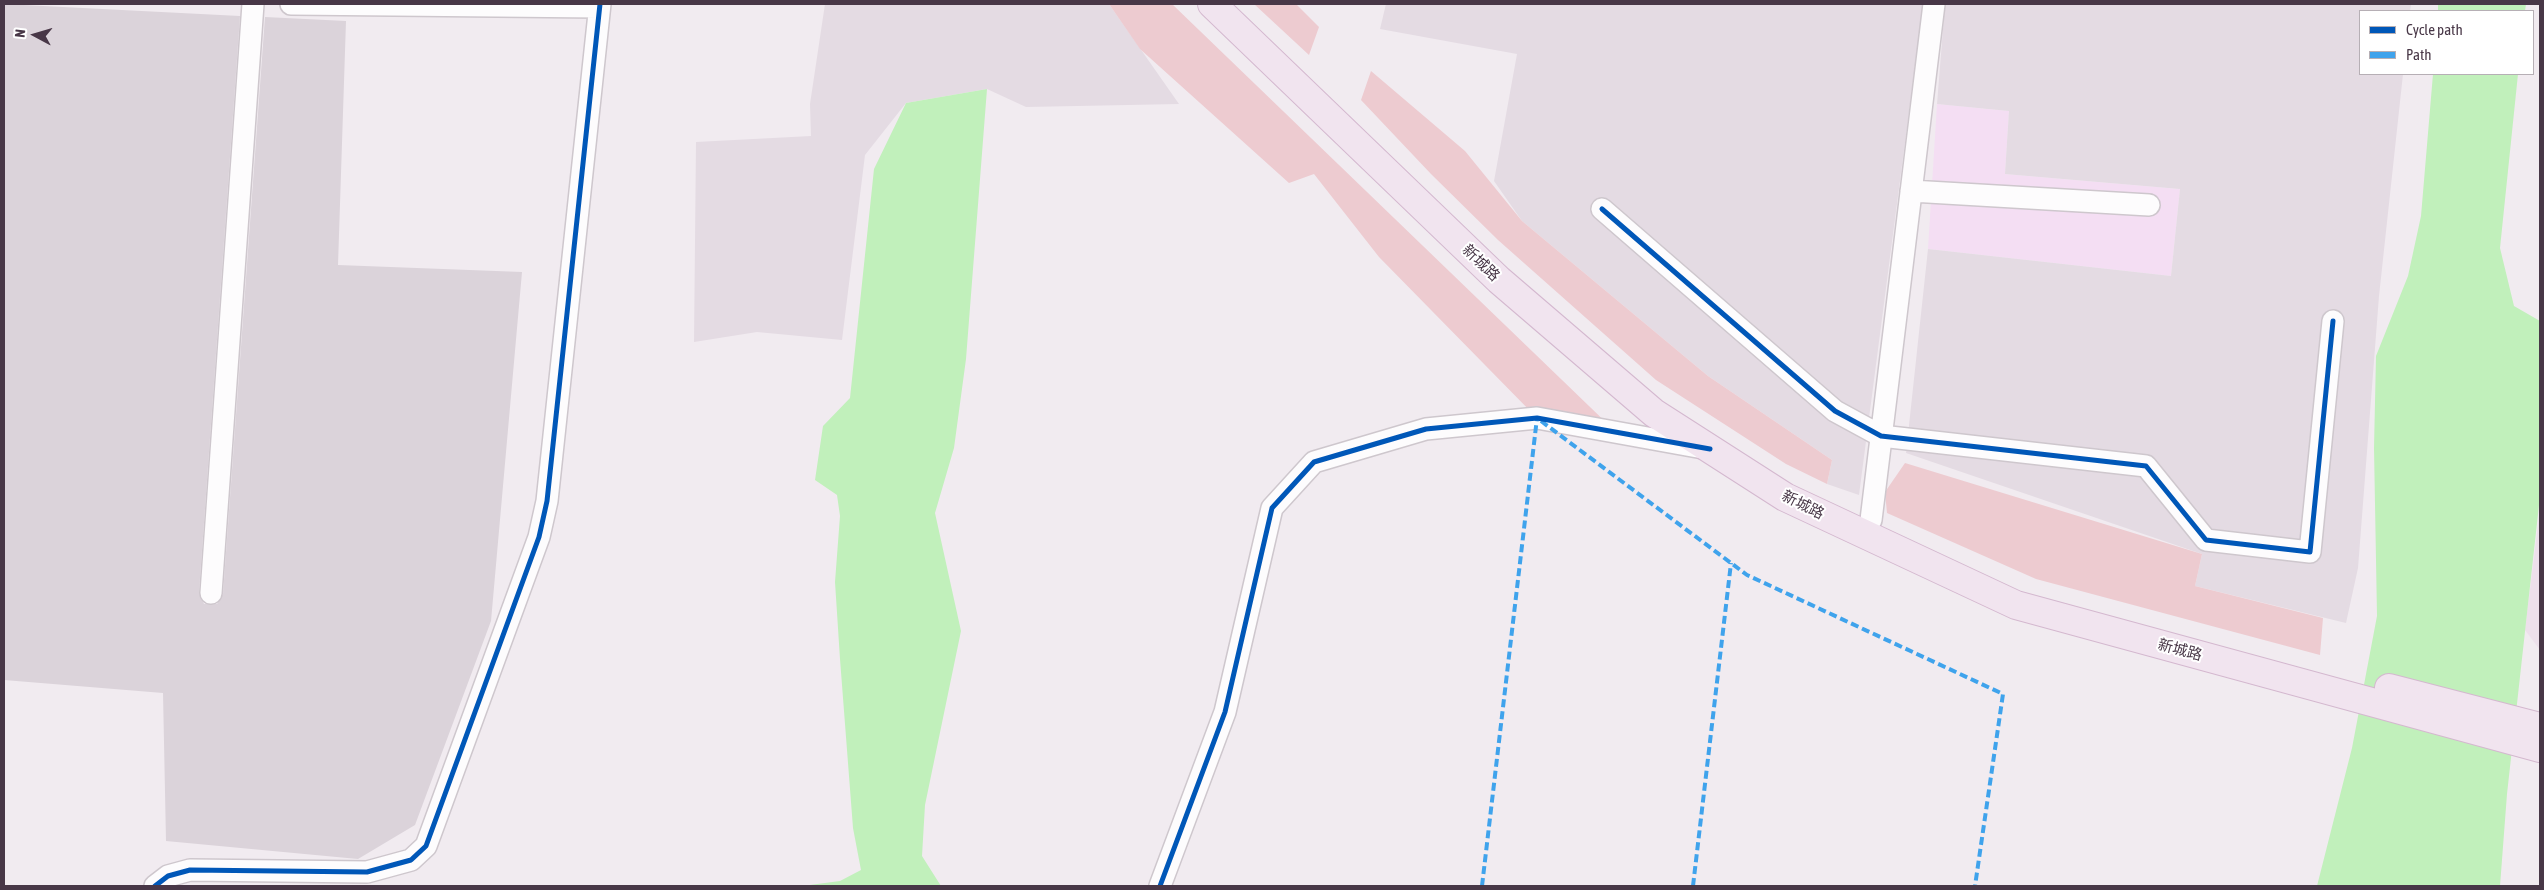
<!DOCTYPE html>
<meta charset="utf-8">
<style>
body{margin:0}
#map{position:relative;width:2544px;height:890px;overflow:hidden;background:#f1ebf0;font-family:"Asap Condensed",sans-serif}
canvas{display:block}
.frame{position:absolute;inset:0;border:5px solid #483747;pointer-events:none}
.legend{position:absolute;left:2359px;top:10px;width:175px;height:65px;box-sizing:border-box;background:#fff;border:1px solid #b6afb5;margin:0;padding:6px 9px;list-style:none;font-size:15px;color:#483747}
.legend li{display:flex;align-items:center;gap:10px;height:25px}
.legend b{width:25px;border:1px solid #b6afb5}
.north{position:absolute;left:10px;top:10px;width:50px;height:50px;-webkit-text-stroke:4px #fff;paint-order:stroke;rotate:276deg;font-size:14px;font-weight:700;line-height:20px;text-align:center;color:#483747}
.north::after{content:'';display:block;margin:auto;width:18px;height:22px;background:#483747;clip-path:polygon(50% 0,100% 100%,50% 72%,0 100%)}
</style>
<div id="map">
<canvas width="2544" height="890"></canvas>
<div class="frame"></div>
<ul class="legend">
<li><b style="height:6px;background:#0057b8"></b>Cycle path</li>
<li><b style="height:6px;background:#3fa3ec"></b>Path</li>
</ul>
<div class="north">N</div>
</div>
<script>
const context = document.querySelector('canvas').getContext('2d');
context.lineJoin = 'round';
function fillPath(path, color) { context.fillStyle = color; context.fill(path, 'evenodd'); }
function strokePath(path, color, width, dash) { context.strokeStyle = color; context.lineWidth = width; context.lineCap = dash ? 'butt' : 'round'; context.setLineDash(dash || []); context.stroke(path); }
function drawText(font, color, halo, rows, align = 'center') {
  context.font = font + ' "Asap Condensed","Noto Sans SC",sans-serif'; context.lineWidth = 4; context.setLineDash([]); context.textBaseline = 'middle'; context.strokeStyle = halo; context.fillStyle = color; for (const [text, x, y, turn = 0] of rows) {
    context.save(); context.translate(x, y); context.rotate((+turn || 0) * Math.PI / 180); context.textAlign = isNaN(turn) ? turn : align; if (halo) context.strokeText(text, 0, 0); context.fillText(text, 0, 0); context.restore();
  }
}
fillPath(new Path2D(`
 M2540,508V650L2525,630Z`), '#ede0eb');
fillPath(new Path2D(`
 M1937,104L2009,111L2005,174L2180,189L2171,276L1928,249Z`), '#f4def3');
fillPath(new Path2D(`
 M825,4H1109L1179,104L1026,107L987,89L906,103L865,155L842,340L757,332L694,342L696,142L811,136L810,104Z
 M1386,4H1923L1859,495L1827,484L1832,460L1708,376L1522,221L1494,181L1517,54L1380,29Z
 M1945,4H2411L2410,11H2360V74H2403L2379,296L2358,568L2346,623L2195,586L2202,554L1906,453L1928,249L2171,276L2180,189L2005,174L2009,111L1937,104Z`), '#e4dbe3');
fillPath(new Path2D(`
 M1109,4H1172L1617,433L1537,418L1379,257L1314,174L1289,183L1140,49Z
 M1254,4H1296L1319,27L1309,55Z
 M1371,71L1465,151L1522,221L1708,376L1832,460L1827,484L1786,464L1656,380L1498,240L1431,174L1361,100Z
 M1905,463L2202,554L2195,586L2323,618L2320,655L2036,579L1887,513L1885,492Z`), '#edcbd0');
fillPath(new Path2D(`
 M2438,4H2526L2525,11H2438Z
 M2433,74H2518L2500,248L2514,306L2540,321V496L2507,794L2500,886H2317L2352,748L2377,616L2374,448L2376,356L2408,276L2421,216Z
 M987,89L966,359L954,448L935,513L961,631L925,805L922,856L941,886H802L840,881L861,870L853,828L840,659L835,582L840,516L837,495L815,480L823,426L850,398L874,169L906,103Z`), '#c1f0bb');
fillPath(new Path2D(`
 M4,4L240,16L199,592L204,604H217L223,594L265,17L346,21L338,265L522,272L491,621L415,825L358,859L166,841L163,693L4,680Z`), '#dbd3da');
const street = new Path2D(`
 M291,4L599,7
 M1911,191L2149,205
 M1602,209L1835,411L1881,436L2146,466L2206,540L2310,552L2333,321
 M1871,520L1934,4
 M211,593L253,4
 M155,886L168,876L190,870L367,872L411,860L426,846L539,537L547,501L600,4
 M1160,886L1225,712L1272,508L1314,462L1426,429L1537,418L1703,448`);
const primary = new Path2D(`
 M1212,4L1499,280L1654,413L1785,497L2016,605L2540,748
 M2389,688L2540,727`);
strokePath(street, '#cec7cd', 24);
strokePath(primary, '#d4b8cf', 30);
strokePath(street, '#fdfcfd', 21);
strokePath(primary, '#f1e4ef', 28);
strokePath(new Path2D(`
 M1541,421L1747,575L2003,694L1975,886
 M1482,886L1537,418
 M1693,886L1731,563`), '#3fa3ec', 4, [8, 4]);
strokePath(new Path2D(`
 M1602,209L1835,411L1881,436L2146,466L2206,540L2310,552L2333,321
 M155,886L168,876L190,870L367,872L411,860L426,846L539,537L547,501L600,4
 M1160,886L1225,712L1272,508L1314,462L1426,429L1537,418L1710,449`), '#0057b8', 5);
drawText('15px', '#483747', '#fff', [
 ["新城路",1481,263,44],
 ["新城路",1803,505,27],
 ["新城路",2180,650,15]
]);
</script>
